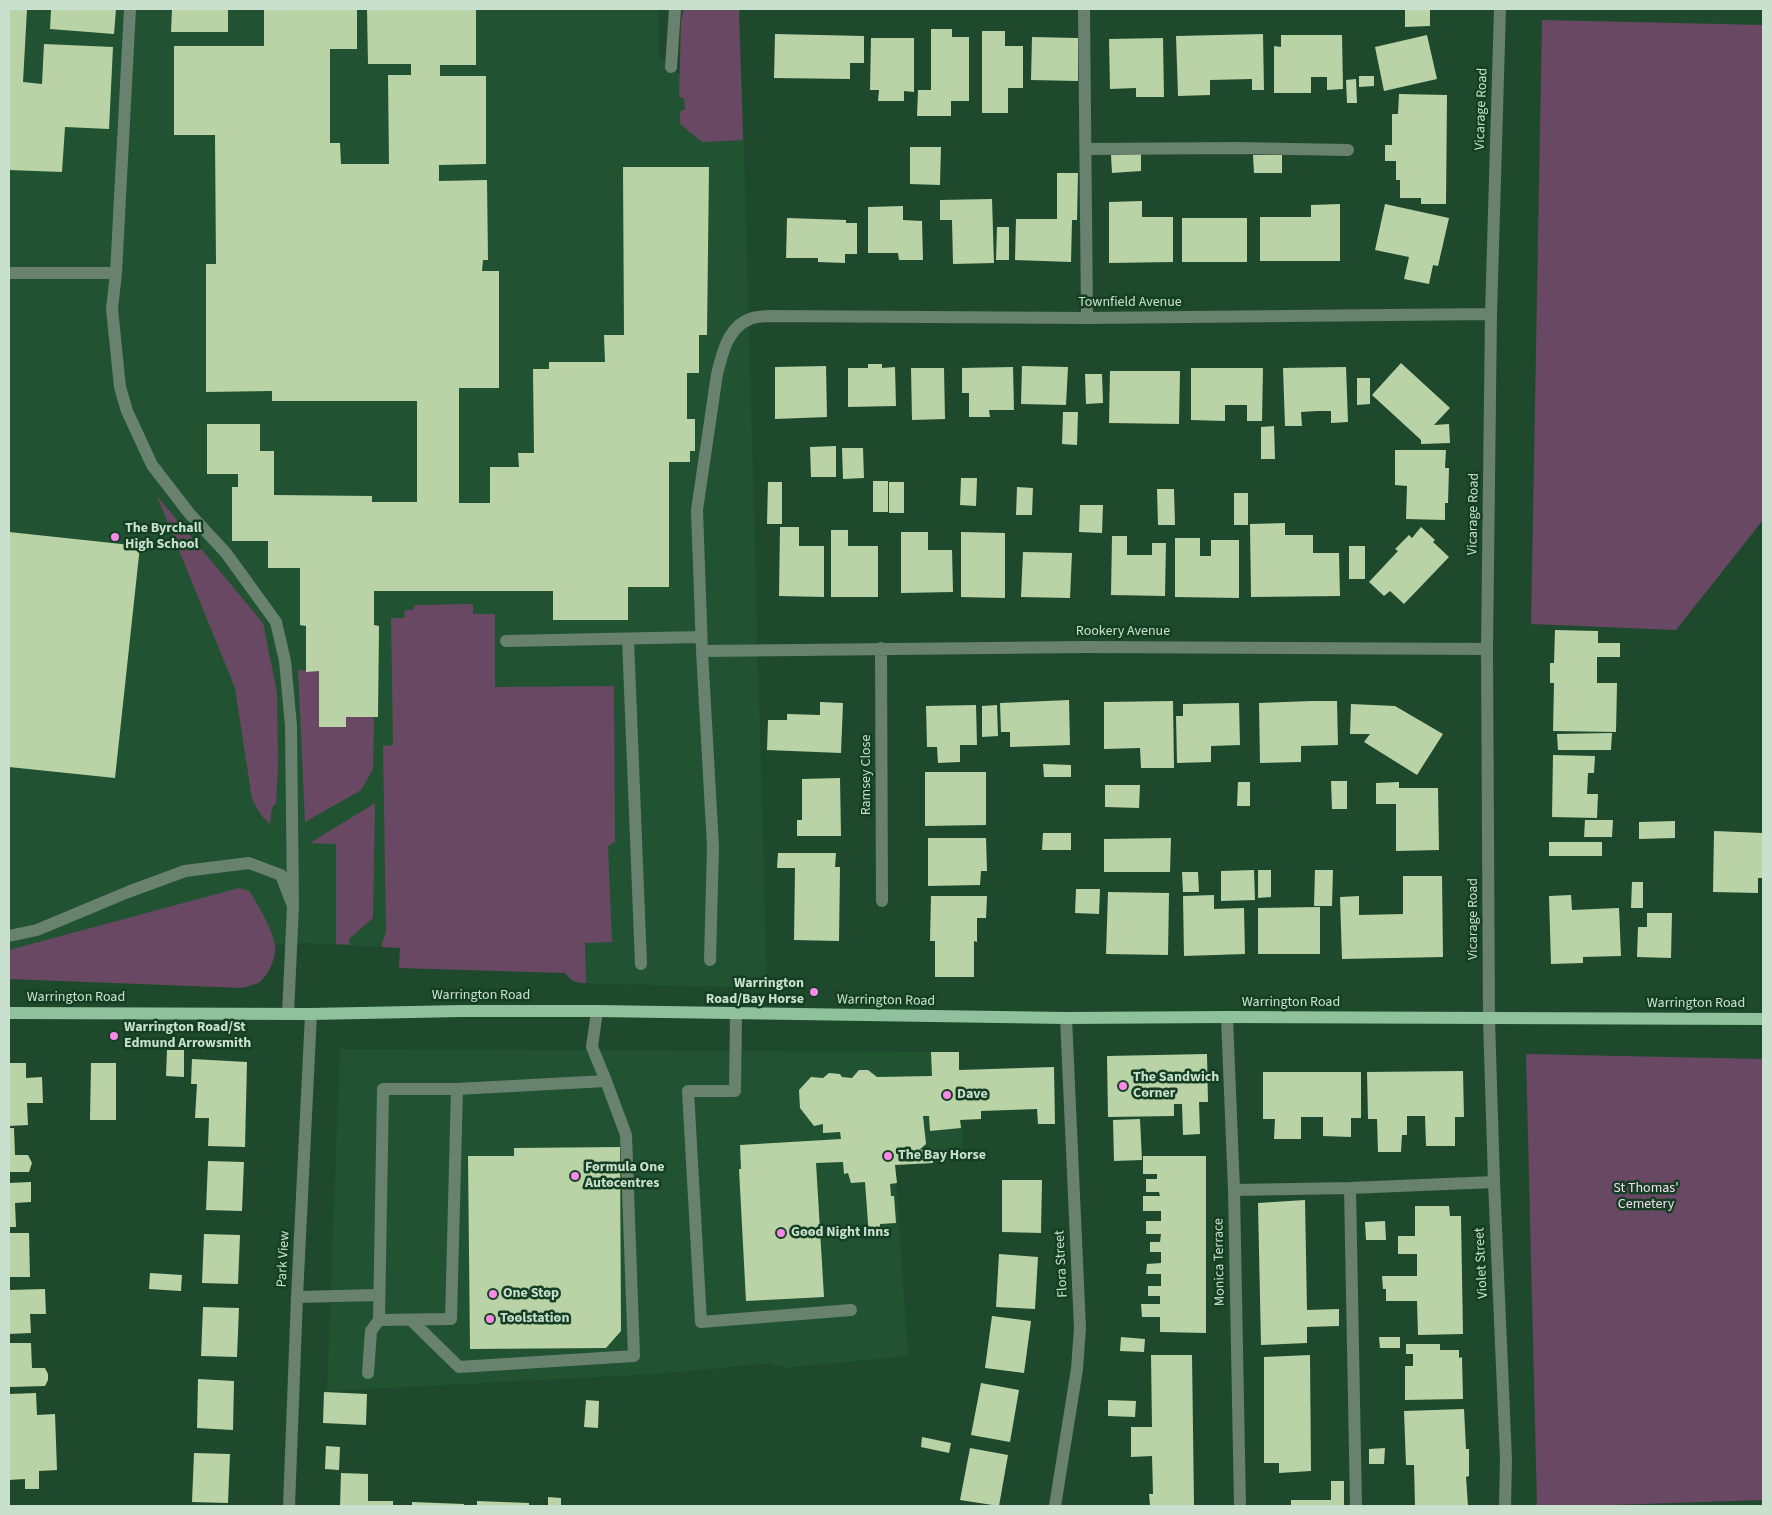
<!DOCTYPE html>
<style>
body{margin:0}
#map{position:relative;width:1772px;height:1515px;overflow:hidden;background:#1f492d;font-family:"Source Sans 3",sans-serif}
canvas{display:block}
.frame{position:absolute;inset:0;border:10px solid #cae0cf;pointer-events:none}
</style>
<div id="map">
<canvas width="1772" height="1515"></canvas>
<div class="frame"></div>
</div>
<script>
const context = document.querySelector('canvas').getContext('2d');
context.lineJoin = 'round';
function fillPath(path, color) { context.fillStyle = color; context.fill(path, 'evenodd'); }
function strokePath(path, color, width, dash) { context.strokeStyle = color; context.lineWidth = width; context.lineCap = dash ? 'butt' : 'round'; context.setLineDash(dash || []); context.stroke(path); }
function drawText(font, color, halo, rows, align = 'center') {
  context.font = font + ' "Source Sans 3",sans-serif'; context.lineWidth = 5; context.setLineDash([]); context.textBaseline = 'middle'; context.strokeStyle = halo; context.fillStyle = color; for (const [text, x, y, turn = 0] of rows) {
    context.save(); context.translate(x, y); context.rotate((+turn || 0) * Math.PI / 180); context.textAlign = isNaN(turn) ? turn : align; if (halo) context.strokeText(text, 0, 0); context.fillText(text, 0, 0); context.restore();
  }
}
fillPath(new Path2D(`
 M9,9H658V55L688,82L742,79L767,988L578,983L571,981L565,973L399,968L400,948L309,943L275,945L273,959L266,974L258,983L243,988L9,979Z
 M340,1049L959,1052L963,1161L895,1165L908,1356L783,1368L782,1365L774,1366L773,1363L655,1374L327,1391Z`), '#215332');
fillPath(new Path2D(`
 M684,9H739L743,140L702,142L680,124V112L685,109L684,98L679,97L681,20Z
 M1542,20L1763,25V520L1676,630L1531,624Z
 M157,496L263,623L277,693L278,766L276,803L272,808L270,824L261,815L252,799L235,688Z
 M473,604V614H495V687L614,686L615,842L608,846L612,942L585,943L586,983C575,983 572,981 565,973L399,968L400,948L382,947C382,939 385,938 386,931L383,746L393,745L391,618H404L405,610H413L415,605Z
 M298,670L319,671V727H346V717H373L374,721L373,769L361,790L305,822Z
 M375,803L373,918L349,939V945L336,944V844L310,843Z
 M239,888L249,891C258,904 271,927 275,944C277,956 269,976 258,983C254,985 248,986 243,988L9,979V950Z
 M1526,1054L1763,1059V1500L1582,1506H1537Z`), '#694863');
fillPath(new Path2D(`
 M9,9H27L23,82L42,84L44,44L113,47L109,129L65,127L62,172L9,170Z
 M51,9H116L114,34L50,29Z
 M172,9H228V32H171Z
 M264,9H357V49H330V143H340L341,164H389L388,75H411V64H368L367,9H476V65H440V76H486V164L439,165V181L487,180L488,260H483L482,271H499V388H459V503H490V467H519L518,453H534L533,369H549V362H605L604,335H624L623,167H709L707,335H699V373H687V419H695V451H690V462H669V587H628V620H553V591H374V625L379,626L378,717H346V727H319V671L306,672V626L300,625V568H268V541H232V487H238V474H207V424H260V451H274V495L372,496V502H417V401H272V391L206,392V264H216L215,135H174V46H264Z
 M1430,9V26L1405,27V10Z
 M931,29H952V37H969V101H951V116H917L918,90H931Z
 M982,31H1005V46H1023V88H1008V113H982Z
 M775,34L864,36V63H850V79L774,78Z
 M1263,34L1264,90H1252V79L1210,80V95L1178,96L1176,36Z
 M1281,35H1342L1343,89L1327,90V77H1311V93H1274V46L1281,47Z
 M1427,35L1437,79L1384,91L1375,47Z
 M1032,37L1078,38V81L1031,80Z
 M871,38H914V92L904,91V101H878L879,90H870Z
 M1163,38L1164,97H1136V88L1110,89L1109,39Z
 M1359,76H1374V86L1359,87Z
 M1356,79L1357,103H1347L1346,80Z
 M1399,94L1447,95L1446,204H1421V198H1400V180H1396V161H1385V145H1392V114H1398Z
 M910,147H941L940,185L910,184Z
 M1141,154V171L1112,173L1111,155Z
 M1253,155H1282V173H1254Z
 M1057,173H1078L1077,220H1072L1071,262L1015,260L1016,219H1057Z
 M992,199L994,263L953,264L952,220H940V200Z
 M1142,201V217H1173V262L1109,263V202Z
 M1340,204V261H1260V217H1311V205Z
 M1385,204L1449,218L1438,266L1433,265L1429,284L1404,279L1409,257L1375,250Z
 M903,206V220L922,221L923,260H899L898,253H868V207Z
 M787,218L846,220V223H857V254H845V263L818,262V258H786Z
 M1182,218H1247V262H1182Z
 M997,227H1009V260H996Z
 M1401,363L1450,408L1434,425L1449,424L1450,443L1421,444V440L1372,395Z
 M868,364H882V368L895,367L896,406L848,407V368H868Z
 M826,366L827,417L775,419V367Z
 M1022,366L1068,367L1066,405L1021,404Z
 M1013,367L1014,410H989L990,417H969V393H962V368Z
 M1346,367L1348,422L1331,423V411H1317L1301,412L1302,426H1285L1283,368Z
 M911,368H944L945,419L912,420Z
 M1191,368H1263L1262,421H1247V405H1225V421L1191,420Z
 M1110,371H1180L1179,424L1109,423Z
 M1085,374H1102L1103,403L1086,404Z
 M1357,378H1370V404L1357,405Z
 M1063,412H1078L1077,445L1062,444Z
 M1274,426L1275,459H1261V427Z
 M836,446V477H811L810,447Z
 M842,448H863L864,478L843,479Z
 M1395,450H1446L1445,468H1449L1448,503H1445V520L1406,519L1407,486L1395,485Z
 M961,478H977L976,506L960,505Z
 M873,481H888V512H873Z
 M768,482H782V524H767Z
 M889,482H904V513H889Z
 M1017,487L1033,488L1032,515H1016Z
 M1157,489H1174L1175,525H1158Z
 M1234,493H1248V525H1234Z
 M1080,505H1103L1102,533L1079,532Z
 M1285,523V535H1313V553H1339L1340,596L1251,597L1250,524Z
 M780,527H799V546H824V597L779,596Z
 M1421,527L1435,540L1433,542L1449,557L1404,604L1390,591L1384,596L1369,582L1398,551L1395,549L1409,535L1412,538Z
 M831,530H848V546H878V597H831Z
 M9,532L140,546L115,778L9,767Z
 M901,532H928V550H952L953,592L901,593Z
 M961,532L1005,533V598L961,597Z
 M1112,536H1127V555H1152V543H1166L1165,596L1111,595Z
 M1175,538H1200V556H1211V540H1239V598L1175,597Z
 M1349,546H1365V579H1349Z
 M1023,552L1072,553L1070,598L1021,597Z
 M1555,630L1598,631V643H1620V657H1597V683H1617L1616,732L1553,731L1554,683H1550V663H1554Z
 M1069,700L1070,745L1010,747V732H1001L1000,703Z
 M1173,701L1174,768H1141L1140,748L1104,749V702Z
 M1311,701H1337L1338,745L1301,746V762L1260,763L1259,703Z
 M820,702L843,703L841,753L767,750L768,720H787V714L820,715Z
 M1239,703L1240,745L1211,746V762L1177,763L1176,716H1183V704Z
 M1351,704L1395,706L1443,734L1417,775L1364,742L1370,734H1350Z
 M976,705L977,745H960V762L938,763L937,747H927L926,706Z
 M997,705L998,736L982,737V706Z
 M1612,733L1611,750H1558L1557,734Z
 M1553,755L1595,756L1594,773H1588L1587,794H1598L1597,818L1552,817Z
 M1043,764L1071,765V777H1044Z
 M925,772H986V825L925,826Z
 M840,778L841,836H797V820H802V779Z
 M1331,781H1347V809H1332Z
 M1238,782H1250V806H1237Z
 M1399,782V788H1438L1439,850L1396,851V804H1376V783Z
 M1105,785H1140L1139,808L1105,807Z
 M1585,820H1613L1612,837H1584Z
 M1675,821V838L1639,839V822Z
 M1714,831L1763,833V878H1758V893L1713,892Z
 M1043,833H1071V850H1042Z
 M928,838H986L987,871H981L980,885L928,886Z
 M1171,838L1170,872H1104V839Z
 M1549,842H1602V856H1549Z
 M778,853H836L835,867H840L839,941L794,940L795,868H777Z
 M1254,870L1255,900L1221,901V871Z
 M1258,870H1271V897L1258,898Z
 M1315,870H1333L1332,906H1314Z
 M1182,872H1198L1199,892H1183Z
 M1403,876H1442L1443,957L1342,959L1340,897L1359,896V915L1403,914Z
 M1632,882H1643V908H1631Z
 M1076,889H1100L1099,914L1075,913Z
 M1108,892L1169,893L1168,955L1106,954Z
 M1214,895V909L1244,908L1245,954L1184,956L1183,896Z
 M1571,895L1572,910L1619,908L1621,956L1583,957V963L1551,964L1549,896Z
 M931,896H987L986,918H977V942L974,941V977H935V941H930Z
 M1320,907V954H1258V908Z
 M1647,913H1672L1671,958L1637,957L1638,927H1647Z
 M167,1050H184V1077L166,1076Z
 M931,1052H959V1070L1054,1067L1055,1124H1038L1037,1109L981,1111V1119L960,1120L961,1128L930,1131L929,1116H923L926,1144L919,1150L932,1148L933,1163L895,1165L897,1183L890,1184L891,1196H894L896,1223L880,1224V1237H869L865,1182L851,1183L848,1173L844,1174L843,1162L816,1163L824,1297L746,1301L739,1169H741L740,1145L841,1139L840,1132L823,1133V1124L814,1126L800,1108L799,1090L811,1077L823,1078L829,1073L840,1074L842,1077L852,1078L859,1070H868L877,1077L932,1076Z
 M1207,1054L1208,1102H1199L1200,1134L1183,1135L1182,1104H1174V1116L1108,1117L1107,1056Z
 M192,1059L247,1062L245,1147L208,1146L209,1118H195L197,1084H191Z
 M9,1063H26V1078L42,1077L43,1103H27L28,1125L9,1126Z
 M91,1063H116V1120H90Z
 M1463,1071L1464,1117H1455V1146H1426L1425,1116H1407V1135H1402L1401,1152H1378L1377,1119H1368L1367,1072Z
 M1263,1072H1361V1118H1351V1137L1323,1136V1117H1301V1139H1274L1275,1119H1263Z
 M1140,1119L1142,1160L1114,1161L1113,1120Z
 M9,1128H14L15,1155H28L32,1163L29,1172H9Z
 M620,1147L621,1331L606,1348L470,1349L468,1156H514V1148Z
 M1143,1156H1206V1333L1160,1332V1317H1142L1141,1304H1160V1296H1148V1286H1161V1274H1146L1147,1264L1161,1263V1252H1150V1242H1160L1161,1234H1146V1221H1161V1211H1143V1196H1160L1159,1192H1146V1179H1157V1174H1143Z
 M208,1161L244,1162L242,1211L206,1210Z
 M1002,1180H1042L1041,1233L1002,1232Z
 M31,1182V1202L15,1203L16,1227H9V1183Z
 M1305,1200L1307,1310L1339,1309V1326L1307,1327V1343L1261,1345L1258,1203Z
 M1415,1206H1449L1450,1216H1461L1463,1334L1418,1335L1417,1301H1386V1289H1383L1382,1276H1417V1254H1398V1236H1415Z
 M1385,1221L1386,1240H1366L1365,1222Z
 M9,1233H29L30,1277H9Z
 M204,1234L240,1235L238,1284L202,1283Z
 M999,1254L1038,1257L1035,1309L996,1307Z
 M150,1273L182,1275L181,1291L149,1289Z
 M45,1289L46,1314H30L31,1333L9,1334V1290Z
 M203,1307L239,1308L237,1357L201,1356Z
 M992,1316L1031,1321L1024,1373L985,1368Z
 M1121,1337L1145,1339L1144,1352L1120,1351Z
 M1379,1337H1400V1348H1380Z
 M9,1343H31L32,1368H45L48,1374V1380L45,1386L9,1387Z
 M1406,1344H1440V1350H1459V1358L1462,1357L1463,1399L1405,1400V1366H1413V1354H1406Z
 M1151,1355H1192L1194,1505H1150L1149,1494H1153L1152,1456L1131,1457V1427H1152Z
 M1310,1355L1311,1471L1279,1473V1463H1264V1357Z
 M198,1379L234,1381L233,1430L197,1428Z
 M981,1383L1019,1390L1010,1442L971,1435Z
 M324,1392L367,1394L366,1425L323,1423Z
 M36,1393L37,1415L55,1414L57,1470L39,1471V1489H25V1479L9,1480V1394Z
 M586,1400L599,1401L598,1428L584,1427Z
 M1108,1400L1136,1401L1135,1417L1108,1416Z
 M1464,1409L1466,1449H1469V1476L1466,1477L1468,1506H1415L1414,1465H1406L1404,1411Z
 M922,1437L951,1443L949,1453L921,1447Z
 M326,1446L340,1447L339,1470L325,1469Z
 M970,1448L1008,1455L999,1506L960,1500Z
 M1385,1448L1384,1464H1369V1449Z
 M194,1453L230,1454L228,1503L192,1502Z
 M341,1473L368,1474V1501H393V1506H340Z
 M1331,1481H1344V1506H1291V1500H1331Z
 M548,1497L561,1498V1506H548Z
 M477,1501L529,1503V1506H477Z
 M412,1502L464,1504V1506H412Z`), '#b9d3a6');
strokePath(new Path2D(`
 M1084,9L1087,318
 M1500,9L1491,314L1487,649L1489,1019L1494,1182L1506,1459L1505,1506
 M671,67L675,9
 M1086,149L1237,148L1348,150
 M9,273H116L130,9
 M116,273L112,309L120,387L127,411L152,465L189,513L226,553L276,622L285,661L291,726L293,906
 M628,639L641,964
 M506,641L701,637
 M881,648L882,901
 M702,651L697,510L717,374C722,354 728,327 750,319C756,316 763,317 769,316L1087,318L1491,314
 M9,936L37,930L128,892L185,871L249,863L281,875L293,906L288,1014
 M710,960L713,847L702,651L1086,647L1487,649
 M736,1014L735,1091H688L701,1322L851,1310
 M1227,1017L1234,1190L1240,1506
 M457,1089L451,1319L379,1320L383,1089H457L606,1081L592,1047L597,1011
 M1350,1188L1356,1506
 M1234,1190L1350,1188L1494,1182
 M297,1297L379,1295
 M411,1320L459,1367L634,1356L626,1135L606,1081
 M368,1373L371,1331L379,1320
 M289,1506L297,1297L311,1014
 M1055,1506L1077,1369L1080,1328L1066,1018`), '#69816f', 12);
strokePath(new Path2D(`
 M9,1013L311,1014L461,1011H597L1066,1018L1227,1017L1763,1019`), '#8fc29c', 12);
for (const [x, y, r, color] of [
 [115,537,5,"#f988e9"],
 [814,992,5,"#f988e9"],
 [114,1036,5,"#f988e9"],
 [1123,1086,5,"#f988e9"],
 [947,1095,5,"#f988e9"],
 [888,1156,5,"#f988e9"],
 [575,1176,5,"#f988e9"],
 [781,1233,5,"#f988e9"],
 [493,1294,5,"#f988e9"],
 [490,1319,5,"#f988e9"]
]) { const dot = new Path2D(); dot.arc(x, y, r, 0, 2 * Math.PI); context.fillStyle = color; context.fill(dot); strokePath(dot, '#143f23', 2); }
drawText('14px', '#cae0cf', '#143f23', [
 ["Vicarage Road",1482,109,-88],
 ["Townfield Avenue",1130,303],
 ["Vicarage Road",1474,514,-89],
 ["Rookery Avenue",1123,632],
 ["Ramsey Close",867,775,-90],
 ["Vicarage Road",1474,919,-90],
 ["Warrington Road",481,996],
 ["Warrington Road",76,998],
 ["Warrington Road",886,1001,1],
 ["Warrington Road",1291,1003],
 ["Warrington Road",1696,1004],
 ["Park View",284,1259,-87],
 ["Monica Terrace",1220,1262,-91],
 ["Violet Street",1482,1263,-93],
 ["Flora Street",1062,1264,-93]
]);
drawText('bold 14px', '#cae0cf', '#143f23', [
 ["The Byrchall",125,529],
 ["High School",125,545],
 ["Warrington",804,984,"right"],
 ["Road/Bay Horse",804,1000,"right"],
 ["Warrington Road/St",124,1028],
 ["Edmund Arrowsmith",124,1044],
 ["The Sandwich",1133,1078],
 ["Corner",1133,1094],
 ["Dave",957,1095],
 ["The Bay Horse",898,1156],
 ["Formula One",585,1168],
 ["Autocentres",585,1184],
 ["Good Night Inns",791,1233],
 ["One Stop",503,1294],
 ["Toolstation",500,1319]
], 'left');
drawText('14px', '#f8d9f2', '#143f23', [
 ["St Thomas'",1646,1189],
 ["Cemetery",1646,1205]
]);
</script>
